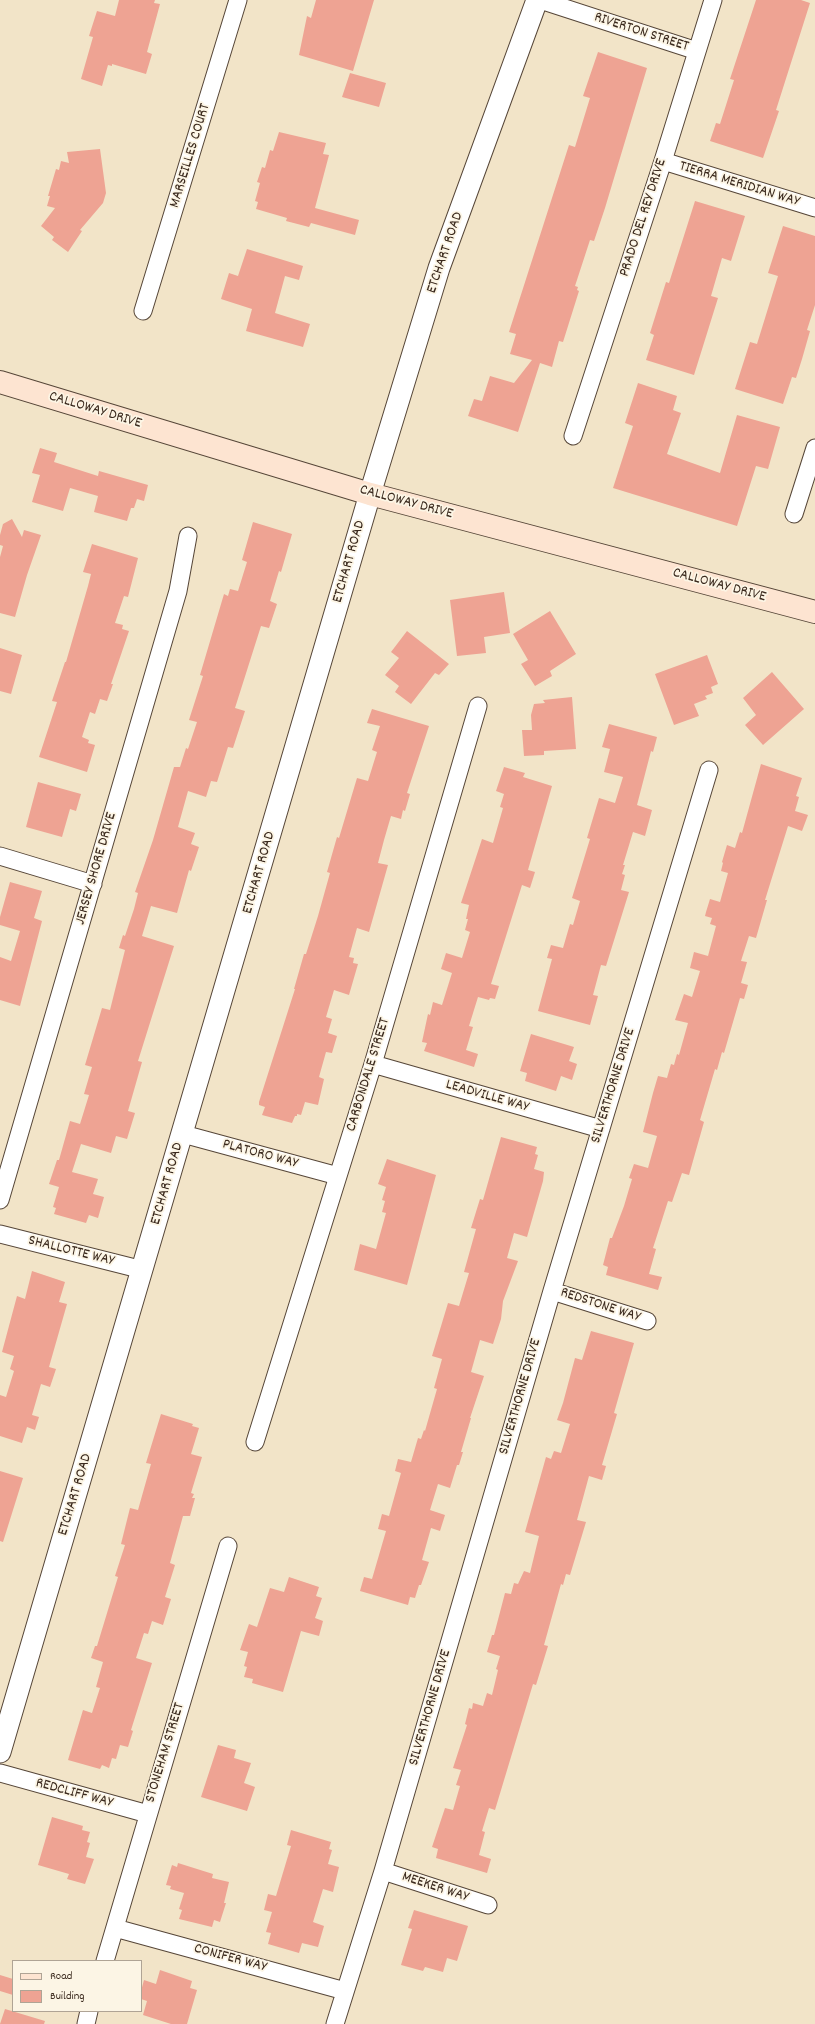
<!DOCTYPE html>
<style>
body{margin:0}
#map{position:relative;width:815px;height:2024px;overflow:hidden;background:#f2e4c8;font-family:Dekko,sans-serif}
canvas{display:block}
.legend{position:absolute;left:12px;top:1960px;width:130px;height:52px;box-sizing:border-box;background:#fcf5e5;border:1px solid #afa495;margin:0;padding:5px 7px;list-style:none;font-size:12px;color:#3b2a1e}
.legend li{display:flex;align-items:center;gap:8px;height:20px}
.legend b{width:20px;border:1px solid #afa495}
</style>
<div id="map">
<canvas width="815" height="2024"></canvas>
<ul class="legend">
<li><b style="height:5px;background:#fde4d1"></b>Road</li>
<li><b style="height:11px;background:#eea393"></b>Building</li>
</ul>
</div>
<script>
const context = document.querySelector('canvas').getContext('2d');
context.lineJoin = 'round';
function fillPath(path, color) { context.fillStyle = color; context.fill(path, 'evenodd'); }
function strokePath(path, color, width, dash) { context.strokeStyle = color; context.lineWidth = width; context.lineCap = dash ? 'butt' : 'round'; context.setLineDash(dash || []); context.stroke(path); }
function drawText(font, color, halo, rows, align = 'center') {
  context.font = font + ' Dekko,sans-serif'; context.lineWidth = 3.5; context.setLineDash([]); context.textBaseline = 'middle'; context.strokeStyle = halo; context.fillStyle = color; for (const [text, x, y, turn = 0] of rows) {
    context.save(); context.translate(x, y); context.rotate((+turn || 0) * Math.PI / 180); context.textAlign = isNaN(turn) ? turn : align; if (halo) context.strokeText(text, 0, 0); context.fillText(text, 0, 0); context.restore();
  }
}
fillPath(new Path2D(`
 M119,0H155L154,3L160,4L147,52L152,54L146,74L112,64V66L108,65L102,86L81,79L93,37L89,36L97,11L115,16Z
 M316,0H374L353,71L299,55L307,16L311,18Z
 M756,0H801L810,3L776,110L779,111L763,158L710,141L716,123L720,124L734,80L730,79Z
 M598,52L647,68L605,208L594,241L590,240L575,286L578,287L577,290L579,291L563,342L559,341L552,367L540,363L518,432L468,416L474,399L482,401L490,376L514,383L532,360L510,354L516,334L509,332L569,145L575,147L590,98L583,96Z
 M350,73L386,83L379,107L342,97Z
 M279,132L326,143L323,154L329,155L315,208L359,220L355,235L311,223L309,227L286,221L287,218L256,209L258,202L255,201L260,183L257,182L262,167L265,168L270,150L273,151Z
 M100,149L106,193L103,203L80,230L82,231L68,252L52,240L54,237L41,226L55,208L47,206L50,196H48L56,169L59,170L61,161L69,163L67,152Z
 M695,201L745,216L731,261L722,258L711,296L718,298L694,375L646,360L654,335L650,333L666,282L669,283Z
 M783,226L815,236V305L807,330L810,331L802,359L796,378L792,377L783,404L735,389L750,342L757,344L778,276L768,273Z
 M247,249L303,266L299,280L285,276L275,313L310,324L303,347L246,331L252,309L221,299L229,273L238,276Z
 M638,383L677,396L673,410L681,413L667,454L720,473L737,415L780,427L768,469L756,466L737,526L613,488L633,426L625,423Z
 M40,448L57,453L54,462L98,476L99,471L148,485L144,501L137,499L134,508H131L127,521L94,512L98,496L70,488L63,511L32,502L40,475L32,473Z
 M12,519L22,537L24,530L41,535L27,575L15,617L0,613V557L3,546L0,545V535L3,524Z
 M253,522L292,534L281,572L279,571L270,601L277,604L269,628L261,626L235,708L245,711L233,748L228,747L217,782L211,781L206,797L188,791L178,827L195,833L191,844L199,847L191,871L189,870L177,913L151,906L142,936L174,946L138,1061L142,1062L128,1111L135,1113L127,1139L116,1136L111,1153L81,1144L72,1172L98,1179L93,1194L104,1197L98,1218L89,1215L86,1223L54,1214L56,1208L53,1207L59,1187L49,1184L57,1160H59L70,1121L80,1124L89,1095L84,1094L92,1067L85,1065L102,1008L110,1010L125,950L119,948L123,935L125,936L134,909L138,893L135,892L153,840L174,767H180L186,748L188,749L197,722L189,720L203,676L200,675L224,594L228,596L230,589L238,591L247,562L242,560Z
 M92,544L138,558L128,597L124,596L115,623L123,625L122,629L129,631L111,684H113L107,701L100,699L95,714L90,712L82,737L89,740L88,743L95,745L87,772L39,757L57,702L52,701L65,662H66L88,586L91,574L83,572Z
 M504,592L510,633L484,637L486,653L457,656L450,600Z
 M550,611L576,654L550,671L552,676L535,686L521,664L528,660L513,634Z
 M407,631L449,664L439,675L435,673L411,704L395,692L399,686L385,675L399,658L391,652Z
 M0,648L22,655L11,694L0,691Z
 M707,655L718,684L711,687L713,693L705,696L707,699L694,704L699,716L674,725L655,674Z
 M772,672L804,709L763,745L745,725L756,715L743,698Z
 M572,697L576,749L544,751V755L524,756L522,730H532L531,715L534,704L545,703L543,700Z
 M372,709L429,726L407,793L410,794L405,811L403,810L401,819L391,816L384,840L378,863L388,865L369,932L357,928L349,957L354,958L353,963L358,964L349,995L334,990L326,1017L332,1019L328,1033L337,1036L332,1053L326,1052L319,1077L324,1079L318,1105L305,1102L301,1115L297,1114V1116H295L292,1123L262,1115L265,1107L259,1105V1102L295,989H294L304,954H306L318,916L330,873L327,872L337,837L339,838L357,778L368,781L377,752L372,750L380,726L367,723Z
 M609,724L657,737L653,752L651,751L637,805L652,810L645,836L633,832L623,865H625L622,874L625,875L621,890L629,892L606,966L601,965L593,995L598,996L590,1025L538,1011L552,959L547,958L551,945L563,948L570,924L573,925L580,901L572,898L590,839L587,838L599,798L615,803L623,777L604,772L610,749L602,747Z
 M761,764L802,778L796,796L799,797L795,811L808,815L802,831L788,826L765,900H767L756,938L749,936L741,961L747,962L741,983L748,985L744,999L740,998L724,1053L722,1052L717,1070L715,1069L700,1120L704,1122L689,1175L682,1173L672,1202L668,1201L653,1248L656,1249L649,1274L662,1277L658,1290L606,1275L608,1267L603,1265L610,1238H612L624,1206L632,1179L629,1178L634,1164L648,1168L657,1136L643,1132L653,1093L658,1076L667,1078L671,1064L674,1065L677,1054L679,1055L688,1023L675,1020L684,994L692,997L700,971L690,968L694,952L708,956L716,926L710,924L712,918L705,916L706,912L710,899L720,902L728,873L721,871L723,863L722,862L727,845L735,848L740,832L742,833Z
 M504,767L525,773L523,777L552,786L528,870L535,872L530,888L522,885L491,984L499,986L495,999L490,998L489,1000L478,997L469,1026L473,1027L466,1050L478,1054L474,1067L424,1051L427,1043L422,1042L428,1014L430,1015L433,1002L442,1005L452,973L441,969L446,953L462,958L470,932L465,930L468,919H466L469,905L461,903L482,839L493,843L503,808L500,807L504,794L496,791Z
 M38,782L81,794L76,811L70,809L62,837L26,827Z
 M10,882L42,891L34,918L42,921L20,1006L0,1000V957L11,961L20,931L0,925V917Z
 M531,1034L574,1047L569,1061L577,1064L572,1080L561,1076L556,1091L525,1081L527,1073L520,1071Z
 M501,1137L537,1147L535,1154L538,1155L534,1169L544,1172L543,1181L527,1237L514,1233L507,1258L518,1261L503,1301L501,1319L493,1344L480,1340L471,1372L484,1376L470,1418H471L461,1452H463L459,1465H457L450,1488L438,1484L430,1510L445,1515L440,1531L431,1528L422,1560L429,1562L421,1585H419L415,1598L410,1597L408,1605L360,1591L364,1577L372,1579L386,1531L378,1529L382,1514L389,1516L401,1473L395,1471L398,1459L411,1462L418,1438L421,1439L424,1430L425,1431L437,1389L434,1388L442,1359L432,1356L448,1303L459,1306L469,1273L464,1272L476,1229L471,1228L480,1199L483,1200Z
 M387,1159L436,1175L407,1285L354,1270L360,1244L376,1249L386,1213L382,1212L385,1201L382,1200L386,1187L378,1184Z
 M32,1271L65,1282L59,1302L67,1304L49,1367L56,1369L50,1387L41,1384L32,1415L39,1417L35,1430L27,1427L22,1443L0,1436V1395L6,1397L14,1371L10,1369L14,1356L2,1352L17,1296L25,1299Z
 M591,1331L634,1343L614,1413L617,1414L602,1465L606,1466L602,1480L589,1476L577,1520L586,1522L570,1575L566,1574L563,1585L561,1584L544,1645L548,1646L536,1685L533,1684L495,1810L489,1808L482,1831L485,1832L479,1855L491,1859L487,1873L436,1858L438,1849L432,1847L445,1808L453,1810L460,1786L456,1785L461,1770L453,1768L467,1725L465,1724L469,1708L472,1709L473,1703L483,1706L487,1693L492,1695L498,1670L496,1669L500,1656L487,1652L492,1635H494L505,1593L511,1594L514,1583L518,1584L524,1571L530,1573L539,1536L525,1532L546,1457L551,1459L554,1451L561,1453L570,1424L557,1420L563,1403L575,1358L582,1360Z
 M161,1414L193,1424L192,1426L199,1428L191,1454L202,1457L191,1493L194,1494L192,1498H195L190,1516H183L170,1563L175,1565L165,1597L171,1599L163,1625L152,1621L148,1634L144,1633L136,1658L152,1663L131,1730L133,1731L128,1747L120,1745L116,1759L112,1758L109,1768L102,1765L100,1769L68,1760L83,1710L92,1713L100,1688L96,1687L103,1662L91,1658L95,1646H97L118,1577L115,1576L125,1545L121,1544L130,1508L138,1510L151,1464L146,1463Z
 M0,1471L23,1478L3,1542L0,1541Z
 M289,1577L319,1587L316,1596L322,1598L315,1618L323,1621L319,1636L301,1631L283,1692L252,1683L253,1679L244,1677L247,1667L244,1666L248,1652L240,1650L249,1624L257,1627L270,1588L284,1592Z
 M218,1745L236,1750L234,1758L251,1763L244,1783L255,1787L247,1811L201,1797Z
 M52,1817L83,1826L82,1830L90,1832L87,1842L90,1843L86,1857L94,1859L85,1884L67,1879L69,1874L38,1865Z
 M291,1830L331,1842L329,1849L332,1850L328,1864L339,1867L333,1892L323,1889L313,1922L324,1926L318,1947L302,1943L299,1953L268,1944L271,1933L266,1932L272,1912L264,1910L268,1894L276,1896L291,1846L287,1845Z
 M178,1863L213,1874L212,1878L229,1882L224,1903H226L220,1922L214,1920L212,1927L179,1919L182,1910L179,1909L184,1893L170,1889L171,1886L166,1885L172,1865L177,1867Z
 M414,1910L468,1926L457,1961L447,1958L443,1972L425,1967L423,1971L401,1965L412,1929L408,1928Z
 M160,1970L192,1981L190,1988L197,1990L187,2024H171L143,2015L147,2001L141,1999V1991L144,1980L156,1984Z
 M0,1975L13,1979V1995L0,1991Z
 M5,2009L45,2021L44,2024H0Z`), '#eea393');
const minor = new Path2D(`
 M540,0L697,51
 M663,161L815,208
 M143,311L238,0
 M573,436L663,161L713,0
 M794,514L815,448
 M0,856L93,884
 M373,1064L601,1129
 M183,1134L338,1176
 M0,1200L178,591L188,536
 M0,1234L143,1270
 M552,1291L647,1321
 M255,1442L373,1064L478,706
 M0,1773L148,1814
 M383,1871L488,1905
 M115,1928L345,1991
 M105,1961L228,1546
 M86,2024L89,2011
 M335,2024L383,1871L552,1291L709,770`);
const tertiary = new Path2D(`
 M0,1752L370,494L439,268L537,0`);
const secondary = new Path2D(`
 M0,382L370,494L815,612`);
strokePath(minor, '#564638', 19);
strokePath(tertiary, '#564638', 23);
strokePath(secondary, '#564638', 24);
strokePath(minor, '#fff', 17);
strokePath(tertiary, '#fff', 21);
strokePath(secondary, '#fde4d1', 22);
drawText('15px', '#3b2a1e', '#fcf5e5', [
 ["RIVERTON STREET",641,33,18],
 ["MARSEILLES COURT",191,156,-73],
 ["TIERRA MERIDIAN WAY",739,185,17],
 ["PRADO DEL REY DRIVE",644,218,-72],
 ["ETCHART ROAD",446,253,-71],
 ["CALLOWAY DRIVE",95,411,17],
 ["CALLOWAY DRIVE",406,503,15],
 ["ETCHART ROAD",350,562,-74],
 ["CALLOWAY DRIVE",719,586,15],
 ["JERSEY SHORE DRIVE",97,869,-74],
 ["ETCHART ROAD",260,873,-74],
 ["CARBONDALE STREET",369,1075,-73],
 ["SILVERTHORNE DRIVE",614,1086,-73],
 ["LEADVILLE WAY",487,1097,16],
 ["PLATORO WAY",260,1155,15],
 ["ETCHART ROAD",168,1184,-74],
 ["SHALLOTTE WAY",71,1252,14],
 ["REDSTONE WAY",600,1306,18],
 ["SILVERTHORNE DRIVE",521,1397,-74],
 ["ETCHART ROAD",76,1495,-73],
 ["SILVERTHORNE DRIVE",431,1708,-74],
 ["STONEHAM STREET",166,1753,-73],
 ["REDCLIFF WAY",74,1794,15],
 ["MEEKER WAY",435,1888,18],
 ["CONIFER WAY",230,1959,15]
]);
</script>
